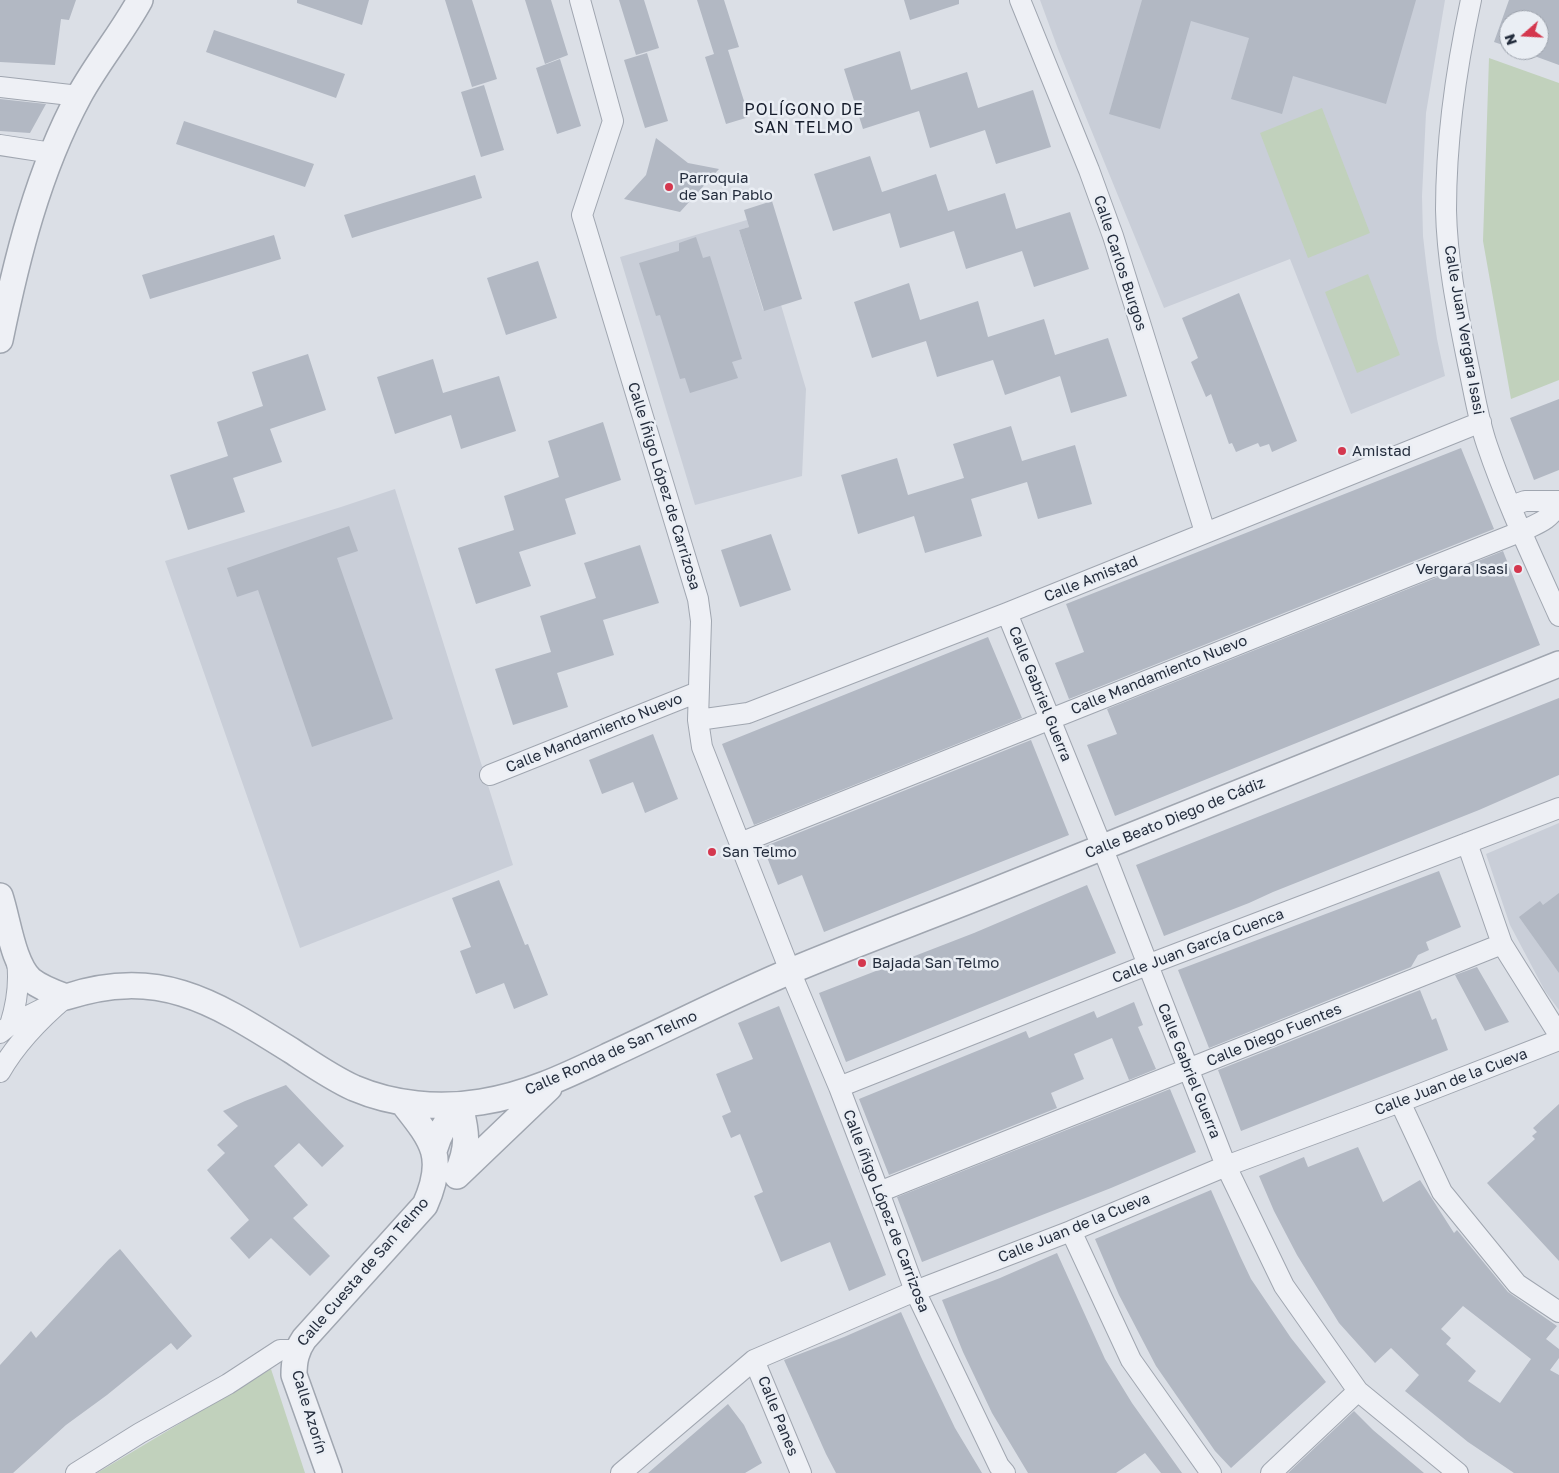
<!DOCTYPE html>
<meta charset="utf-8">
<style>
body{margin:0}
#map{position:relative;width:1559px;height:1473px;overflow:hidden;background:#dbdfe6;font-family:"Golos Text",sans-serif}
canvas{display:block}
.north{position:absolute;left:1499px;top:10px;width:50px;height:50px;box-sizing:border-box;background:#eaeef4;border:1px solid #9ba1ab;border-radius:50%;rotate:251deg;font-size:14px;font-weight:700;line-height:20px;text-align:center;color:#242d3d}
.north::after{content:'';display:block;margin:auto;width:18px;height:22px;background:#d4374e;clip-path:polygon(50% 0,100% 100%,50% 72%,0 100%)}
</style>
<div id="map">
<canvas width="1559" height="1473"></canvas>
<div class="north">N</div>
</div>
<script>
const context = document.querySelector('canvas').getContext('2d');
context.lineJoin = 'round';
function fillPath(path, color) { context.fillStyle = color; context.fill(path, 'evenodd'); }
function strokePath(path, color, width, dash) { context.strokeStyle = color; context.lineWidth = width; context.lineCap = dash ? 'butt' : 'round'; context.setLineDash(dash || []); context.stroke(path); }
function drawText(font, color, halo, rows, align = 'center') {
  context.font = font + ' "Golos Text",sans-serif'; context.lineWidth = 5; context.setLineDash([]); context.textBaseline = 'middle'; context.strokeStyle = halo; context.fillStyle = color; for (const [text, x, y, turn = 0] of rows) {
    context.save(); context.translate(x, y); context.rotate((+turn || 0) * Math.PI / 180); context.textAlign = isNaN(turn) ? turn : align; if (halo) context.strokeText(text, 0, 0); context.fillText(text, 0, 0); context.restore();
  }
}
fillPath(new Path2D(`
 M1040,0H1445L1426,113L1422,196L1423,236L1427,271L1437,339L1445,376L1351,414L1290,259L1164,308L1058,49Z
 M747,220L749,227L739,230L763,310L781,305L806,389L802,476L695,505L620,257Z
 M395,489L513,865L300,948L165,561L341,507Z
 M1559,823V1010L1545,991L1510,925L1486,854Z`), '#c9ced8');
fillPath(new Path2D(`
 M1489,58L1559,83V380L1511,399L1483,241Z
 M1322,108L1370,233L1308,258L1260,133Z
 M1368,274L1400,355L1357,373L1325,292Z
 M271,1369L305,1473H97Z`), '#c1d1bc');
fillPath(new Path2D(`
 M0,0H76L69,20L61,19L55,65L0,62Z
 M297,0H369L362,25L297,3Z
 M445,0H472L497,79L472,87Z
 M525,0H551L568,55L545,64Z
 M619,0H644L659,48L636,55Z
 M697,0H724L739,47L728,50L749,117L726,124L705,57L714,54Z
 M904,0H959V4L910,20Z
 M1142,0H1416L1386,104L1293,76L1282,114L1231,99L1249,38L1191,21L1160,129L1109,114Z
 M1509,0H1559V65L1518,50H1539V20H1509V47L1494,42Z
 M214,30L345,74L336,98L206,52Z
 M900,51L911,90L967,72L978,108L1033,90L1051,147L996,164L985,130L930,148L919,111L863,129L844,69Z
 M647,53L668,121L645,128L624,60Z
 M560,59L581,126L557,134L536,68Z
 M484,85L504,150L481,157L461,92Z
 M0,99L46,104L30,133L0,131Z
 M184,121L314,164L305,187L176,144Z
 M656,138L688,163L719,169L680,212L624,199L646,175Z
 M870,156L882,192L936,174L948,211L1005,193L1016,229L1070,212L1089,269L1034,287L1022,251L966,269L954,231L900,248L890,213L833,231L814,174Z
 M475,175L482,198L352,238L344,215Z
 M772,201L802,299L764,311L739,230L749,227L744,210Z
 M274,235L281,259L150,299L142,275Z
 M696,237L703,258L710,256L742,359L732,362L738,378L690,393L685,378L680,379L660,315L656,316L639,263L679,251V243Z
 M538,261L557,318L506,335L487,278Z
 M909,283L920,320L978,301L988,337L1044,319L1055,355L1108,338L1127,396L1071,413L1060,376L1005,395L993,360L937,377L926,341L872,358L854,302Z
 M1239,293L1297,441L1272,452L1269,444L1260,447L1258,443L1236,452L1232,443L1229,444L1211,394L1206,397L1191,362L1198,358L1182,318Z
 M308,354L326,410L270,429L282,462L233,478L245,512L188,530L170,475L228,456L217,422L263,406L252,372Z
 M433,359L443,393L499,376L516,431L461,449L451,415L395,434L377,377Z
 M1559,399V470L1534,480L1510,418Z
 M603,422L621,480L565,499L576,534L519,552L531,586L476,604L458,548L514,530L504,496L559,477L548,441Z
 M1011,426L1022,461L1075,445L1092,504L1038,519L1027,482L971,499L982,536L925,553L914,516L858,534L841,475L897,458L908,495L964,478L953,444Z
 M1461,448L1494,529L1069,699L1055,663L1084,652L1066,604Z
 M349,526L358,551L337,558L393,719L312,747L258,590L237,597L227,568Z
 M771,534L791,590L740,607L721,550Z
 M640,545L659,603L603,620L614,655L557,673L568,707L513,725L495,669L551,652L540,616L596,598L584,563Z
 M1503,551L1540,645L1115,816L1087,745L1117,734L1107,709Z
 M988,637L1022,718L754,825L722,744Z
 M1559,698V775L1479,810L1273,892L1249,903L1164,936L1136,865Z
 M653,734L678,799L645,813L633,782L602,794L589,760Z
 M1031,740L1069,835L824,932L802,875L778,885L763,847Z
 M1439,871L1461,927L1426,942L1429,950L1418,955L1411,967L1209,1048L1178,970Z
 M499,880L525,945L528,944L548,995L514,1009L504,983L476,994L460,951L471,947L452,898Z
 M1087,885L1116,953L846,1062L819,993L974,933Z
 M1559,893V973L1519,917L1540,901L1543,905Z
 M1477,967L1509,1022L1485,1031L1455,975Z
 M1420,990L1432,1020L1436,1018L1448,1050L1241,1131L1218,1070Z
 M1134,1002L1143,1025L1138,1027L1156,1069L1129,1080L1112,1038L1074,1054L1084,1079L1051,1093L1057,1108L889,1175L859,1099L1026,1031L1029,1038L1094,1011L1097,1018Z
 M779,1006L886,1275L849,1291L830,1242L781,1262L754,1196L763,1192L740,1134L731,1138L722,1116L731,1112L716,1074L753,1059L738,1023Z
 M286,1085L344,1146L322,1167L299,1143L274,1166L308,1205L293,1218L330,1256L310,1276L271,1238L249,1259L230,1238L249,1220L207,1170L225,1153L217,1145L238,1126L223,1111L245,1101Z
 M1170,1089L1196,1152L1111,1188L922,1262L897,1197Z
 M1559,1104V1261L1487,1183L1535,1139L1532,1136L1537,1132L1533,1128Z
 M1358,1147L1383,1202L1420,1180L1454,1233L1457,1230L1508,1292L1557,1326L1546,1339L1559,1349V1358L1550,1370L1559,1375V1473H1514L1468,1442L1405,1391L1419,1375L1391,1348L1375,1363L1339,1323L1297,1255L1274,1211L1259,1176L1304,1157L1308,1167ZM1463,1306L1531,1359L1500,1403L1468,1381L1476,1371L1446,1344L1451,1338L1441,1329Z
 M1211,1190L1240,1256L1251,1279L1291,1338L1326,1382L1231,1468L1215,1451L1156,1366L1119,1295L1095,1239Z
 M120,1249L192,1336L177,1350L171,1343L107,1395L66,1425L13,1473H0V1365L31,1331L36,1338L109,1259Z
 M1057,1253L1105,1359L1132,1403L1182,1473H1161L1145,1453L1116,1473H1028L992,1413L963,1352L942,1300L1000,1278Z
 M901,1312L921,1357L955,1428L982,1473H836L826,1454L784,1360L844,1337Z
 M728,1404L744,1425L762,1463L745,1473H648Z
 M1354,1411L1373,1430L1424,1473H1288Z`), '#b2b8c3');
const minor = new Path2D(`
 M580,0L613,121L582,215L698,599L701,621L698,720L702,747L790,971L839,1087L879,1192L915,1291L999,1466L1005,1473
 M1020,0L1089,170L1113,236L1205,532
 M1471,0C1456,69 1446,139 1446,210C1447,262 1458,314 1468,364C1474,391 1478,419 1487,445C1507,504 1534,560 1559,616
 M0,87L79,96
 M0,145L52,153
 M1511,506L1525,501H1559
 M1007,613L1108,862L1226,1166L1284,1286L1358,1391L1458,1473
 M698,720L748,713L1007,613L1481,422
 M490,775L698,692
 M740,843L1522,531C1539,523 1550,520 1559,503
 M1467,843L1502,944L1559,1035
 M10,1025C17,1003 20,984 17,961
 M0,1033L10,1025L44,1008
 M0,1072C17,1042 40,1019 66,997
 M839,1087L1147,965L1559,808
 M1400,1102L1442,1192L1517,1284L1559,1312
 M879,1192L1502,944
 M1071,1231L1131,1360L1211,1473
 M754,1360L801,1473
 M76,1473L140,1433L228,1384L280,1350H297
 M621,1473L754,1360L915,1291L1071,1231L1226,1166L1400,1102L1559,1040
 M1271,1473L1358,1391`);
const tertiary = new Path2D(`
 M0,340C17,257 38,172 79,96C97,63 122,33 140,0
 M0,896C8,920 13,964 31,980C41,988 55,993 66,997C160,966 215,1003 292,1051C312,1064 332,1078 354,1088C394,1105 439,1109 481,1102C527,1095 568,1075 610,1055C671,1027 731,996 793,970C860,942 929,917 996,890C1184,816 1371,739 1559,664
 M434,1151C439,1133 447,1119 460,1105
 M457,1174C469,1146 467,1134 460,1105
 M457,1176L549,1088
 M329,1473L294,1375C294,1361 296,1351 304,1339L425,1205C447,1156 432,1140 402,1102`);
strokePath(minor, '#a0a6b0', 22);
strokePath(tertiary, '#a0a6b0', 28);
strokePath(minor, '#eef0f5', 20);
strokePath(tertiary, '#eef0f5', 25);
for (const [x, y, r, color] of [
 [669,187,5,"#d4374e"],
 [1342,451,5,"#d4374e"],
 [1518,569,5,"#d4374e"],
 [712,852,5,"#d4374e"],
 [862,963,5,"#d4374e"]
]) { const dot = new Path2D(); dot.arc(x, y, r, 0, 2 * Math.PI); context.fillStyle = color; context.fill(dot); strokePath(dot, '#eaeef4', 2); }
drawText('15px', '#242d3d', '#eaeef4', [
 ["Parroquia",679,178],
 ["de San Pablo",679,195],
 ["Amistad",1352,451],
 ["Vergara Isasi",1508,569,"right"],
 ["San Telmo",722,852],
 ["Bajada San Telmo",872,963]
], 'left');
drawText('15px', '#242d3d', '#eaeef4', [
 ["Calle Carlos Burgos",1120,263,72],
 ["Calle Juan Vergara Isasi",1464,330,80],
 ["Calle Íñigo López de Carrizosa",664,486,73],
 ["Calle Amistad",1091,579,-22],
 ["Calle Mandamiento Nuevo",1159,675,-22],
 ["Calle Gabriel Guerra",1040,694,68],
 ["Calle Mandamiento Nuevo",594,733,-22],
 ["Calle Beato Diego de Cádiz",1175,818,-22],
 ["Calle Juan García Cuenca",1198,946,-21],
 ["Calle Diego Fuentes",1274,1035,-22],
 ["Calle Ronda de San Telmo",611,1053,-24],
 ["Calle Gabriel Guerra",1189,1071,68],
 ["Calle Juan de la Cueva",1451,1082,-21],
 ["Calle íñigo López de Carrizosa",886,1211,69],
 ["Calle Juan de la Cueva",1074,1228,-22],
 ["Calle Cuesta de San Telmo",363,1272,-49],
 ["Calle Azorín",309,1412,73],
 ["Calle Panes",778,1416,68]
]);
context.letterSpacing = '1px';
drawText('16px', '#171e2d', '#eaeef4', [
 ["POLÍGONO DE",804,110],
 ["SAN TELMO",804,128]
]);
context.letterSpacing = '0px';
</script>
